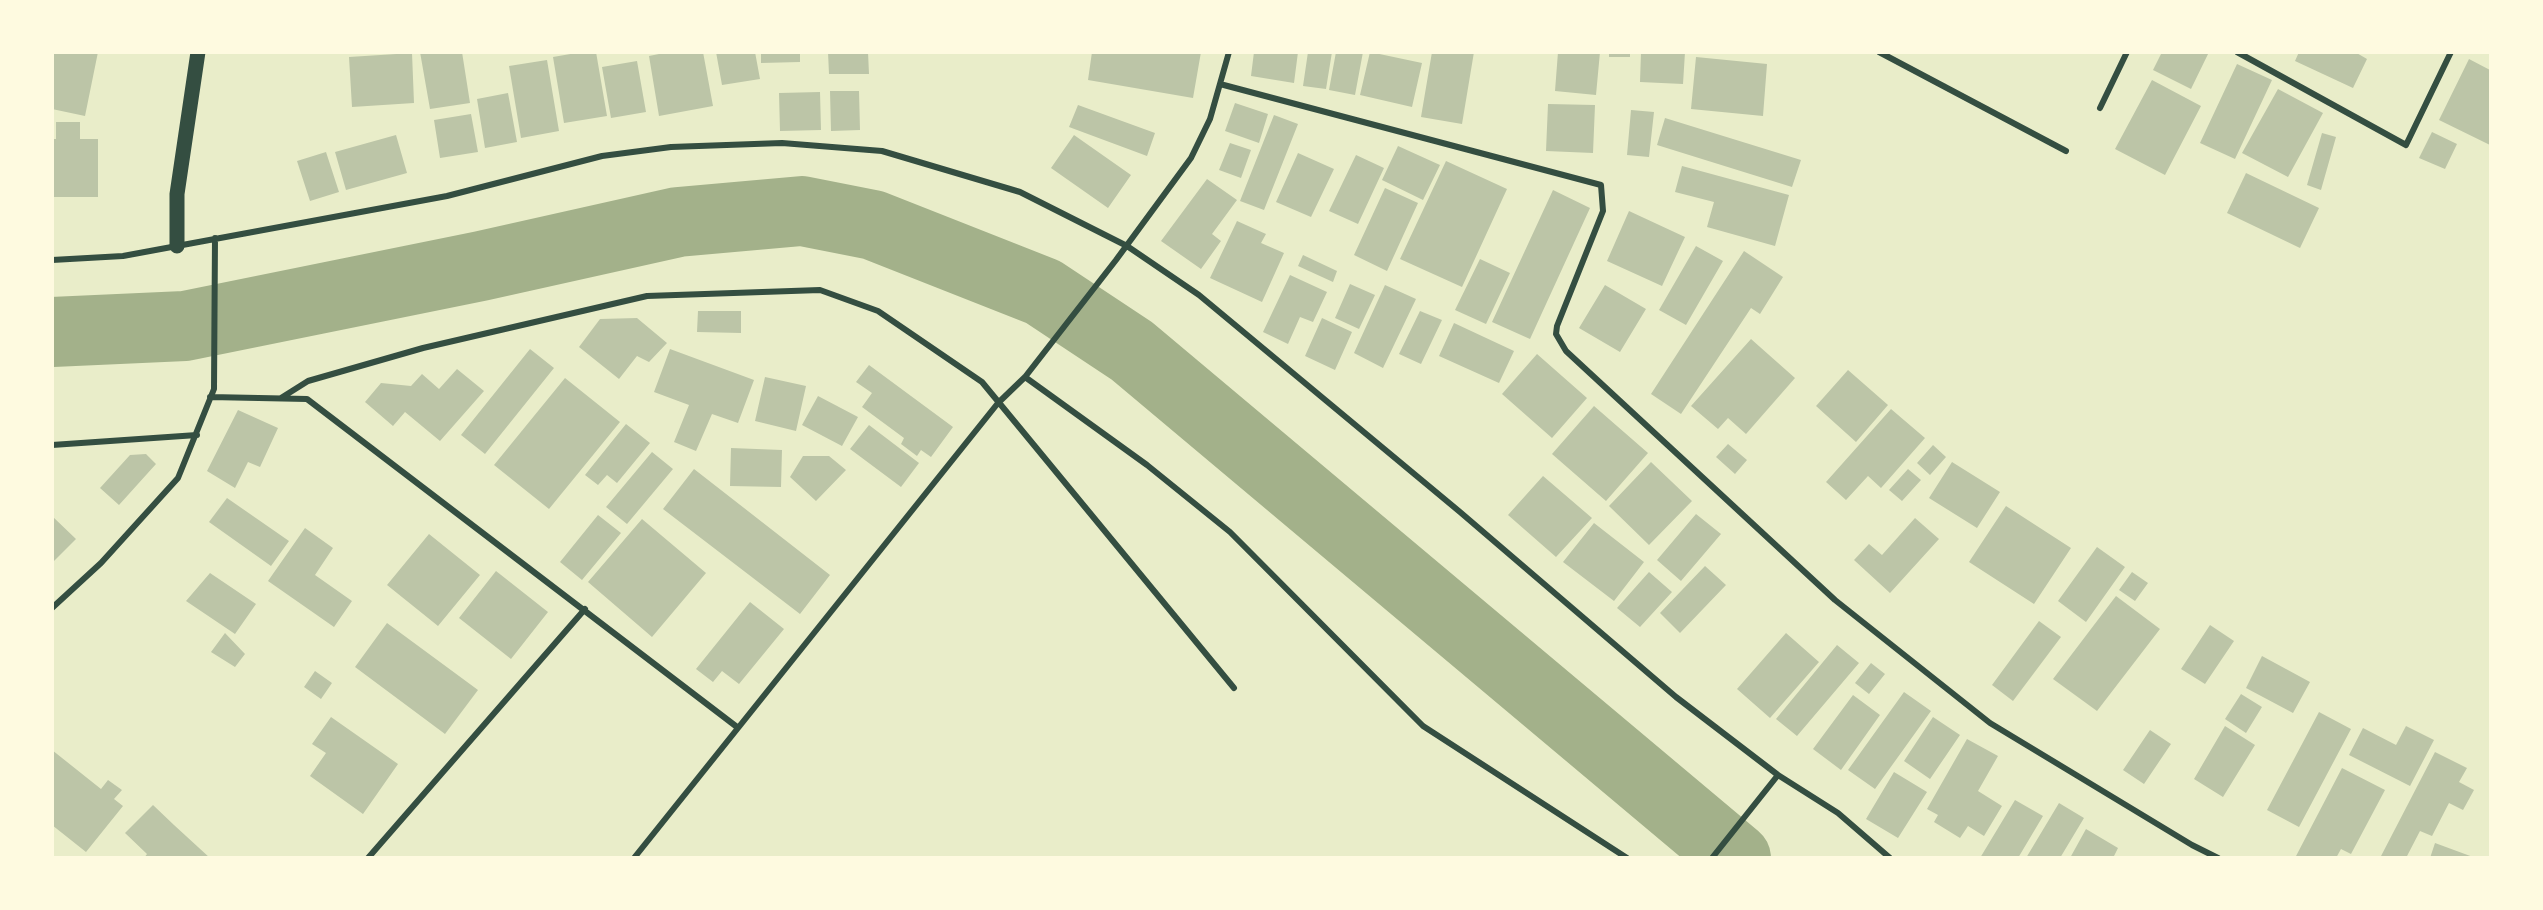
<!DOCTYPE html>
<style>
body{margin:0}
#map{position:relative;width:2543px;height:910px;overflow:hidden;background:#e9edc9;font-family:Quicksand,sans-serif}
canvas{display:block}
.frame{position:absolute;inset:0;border:54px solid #fefae0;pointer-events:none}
</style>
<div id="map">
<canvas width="2543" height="910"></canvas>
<div class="frame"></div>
</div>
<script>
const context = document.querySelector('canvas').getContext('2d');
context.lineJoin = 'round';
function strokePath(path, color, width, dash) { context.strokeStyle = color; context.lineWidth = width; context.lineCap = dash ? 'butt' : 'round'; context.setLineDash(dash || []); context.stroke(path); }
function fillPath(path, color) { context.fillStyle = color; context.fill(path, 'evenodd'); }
strokePath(new Path2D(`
 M52,332L185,326L481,266L678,222L802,211L873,225L1043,292L1132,351L1736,858`), '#a3b18a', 70);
fillPath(new Path2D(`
 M52,52H98L85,116L52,109Z
 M420,52H462L470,103L430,109Z
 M582,52H596L607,116L564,123L553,57Z
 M669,52H703L713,106L659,116L649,56Z
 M716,52H755L760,79L722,85Z
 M761,52H800V62L761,63Z
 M828,52H868L869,74H829Z
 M1092,52H1201L1193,98L1088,80Z
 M1254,52H1298L1294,83L1251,76Z
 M1308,52H1332L1326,89L1303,86Z
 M1336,52H1363L1355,95L1329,90Z
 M1370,52L1422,63L1412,107L1360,95Z
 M1432,52H1474L1462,124L1421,117Z
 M1558,52H1600L1596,95L1555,91Z
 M1609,52H1630V57H1609Z
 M1641,52H1685L1683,84L1640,82Z
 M2162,52H2209L2191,89L2153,70Z
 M2299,52H2355L2367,59L2353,88L2295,61Z
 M412,53L414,103L352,107L349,57Z
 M1696,57L1767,64L1763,116L1691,109Z
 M2469,59L2490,70V145L2439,120Z
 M547,60L559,131L521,138L509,66Z
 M637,61L646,112L611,118L602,67Z
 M2237,64L2272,80L2235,159L2200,143Z
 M2152,80L2201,106L2165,175L2115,149Z
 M2278,89L2323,113L2288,177L2242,153Z
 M830,91H859L860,130L831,131Z
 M820,92L821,130L780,131L779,93Z
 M508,93L517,142L485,148L477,99Z
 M1235,103L1268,114L1259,143L1225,131Z
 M1548,104L1595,105L1593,153L1546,151Z
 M1078,105L1155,133L1147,156L1069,127Z
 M1631,110L1654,112L1649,157L1627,155Z
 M471,114L478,152L440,158L434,120Z
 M1274,115L1298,124L1264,210L1240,201Z
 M1665,118L1801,160L1792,187L1657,145Z
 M56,122H80V139H98V197H52V139H56Z
 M2432,132L2457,144L2445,169L2419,158Z
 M2322,133L2336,137L2321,190L2307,185Z
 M396,135L407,173L346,190L335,152Z
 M1074,135L1131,175L1108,208L1051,168Z
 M1230,143L1251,150L1241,178L1219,170Z
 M1398,146L1440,165L1423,200L1382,180Z
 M326,152L339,192L310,201L297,161Z
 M1298,153L1334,169L1311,217L1276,202Z
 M1356,155L1384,168L1358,224L1329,211Z
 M1446,161L1507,189L1462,287L1400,259Z
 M1682,166L1789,195L1775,246L1707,227L1714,202L1675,192Z
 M2246,173L2319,208L2300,248L2227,213Z
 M1207,179L1237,200L1212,234L1221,241L1201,269L1161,241Z
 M1385,188L1418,203L1387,271L1354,255Z
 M1553,190L1590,208L1530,339L1492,322Z
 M1629,211L1685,237L1662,286L1607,261Z
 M1237,221L1266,234L1261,243L1284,253L1262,302L1210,278Z
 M1696,246L1723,261L1686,325L1659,310Z
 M1744,251L1783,277L1760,314L1751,308L1681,414L1651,394Z
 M1303,255L1337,271L1333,282L1298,266Z
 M1480,259L1510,273L1486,324L1455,310Z
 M1290,275L1327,292L1313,322L1300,317L1288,344L1263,332Z
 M1350,284L1375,295L1359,329L1335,318Z
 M1385,285L1416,299L1383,368L1354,353Z
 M1605,285L1646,309L1620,352L1579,328Z
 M698,311H741V333L697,332Z
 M1420,311L1442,320L1421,364L1399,354Z
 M637,318L667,343L649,362L637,356L619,379L579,347L600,319Z
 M1322,318L1352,332L1335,370L1305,356Z
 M1454,323L1514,351L1499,383L1439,356Z
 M1751,339L1795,378L1746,434L1728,418L1718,429L1691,406Z
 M530,349L554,368L485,454L461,435Z
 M670,349L754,380L738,423L712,414L696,451L674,442L689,405L654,392Z
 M1537,354L1587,398L1552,438L1502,394Z
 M869,365L953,427L931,457L921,450L917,456L901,444L904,438L862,407L872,393L856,382Z
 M457,369L484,391L440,441L405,412L393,426L365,402L381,383L411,386L422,374L439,389Z
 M1848,370L1888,405L1856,442L1816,406Z
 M765,377L806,386L796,431L755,421Z
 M565,378L620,422L549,509L494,465Z
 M818,396L858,417L842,446L802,425Z
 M1594,406L1648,453L1606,501L1552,454Z
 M1891,409L1925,438L1881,488L1868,476L1846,500L1826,482Z
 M238,410L278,428L260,467L248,462L235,488L207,471Z
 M626,424L650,443L617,483L607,475L598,485L585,475Z
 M869,425L919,463L901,487L850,449Z
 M1728,444L1747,460L1735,474L1716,457Z
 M1933,445L1946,457L1930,475L1917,463Z
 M731,448L782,450L781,487L730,486Z
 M652,452L673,469L627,524L606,507Z
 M146,454L156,464L119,505L100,488L130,455Z
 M803,456H829L846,470L816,501L790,477Z
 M1651,462L1692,501L1649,545L1609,506Z
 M1952,462L2000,492L1977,528L1929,498Z
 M694,469L830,575L800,614L663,509Z
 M1908,469L1921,480L1902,501L1889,490Z
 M1543,476L1592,518L1556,557L1508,515Z
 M227,498L289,541L271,566L209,522Z
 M2006,506L2071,548L2034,604L1969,562Z
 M1696,514L1721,534L1681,581L1657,560Z
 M598,515L621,533L582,580L560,562Z
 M52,516L76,539L52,563Z
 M1915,518L1939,539L1890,593L1854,560L1869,544L1882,555Z
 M642,519L706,573L652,637L588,582Z
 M1594,523L1644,562L1614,601L1563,562Z
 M305,528L333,548L315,575L352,601L334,627L268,581Z
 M429,534L480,575L438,626L387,585Z
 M2097,547L2125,567L2086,622L2058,601Z
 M1705,566L1726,585L1680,633L1660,613Z
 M496,571L548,612L511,659L459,618Z
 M1649,572L1672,592L1640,627L1617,608Z
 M2132,572L2148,583L2135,601L2119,590Z
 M210,573L256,604L235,634L186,601Z
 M2116,596L2160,629L2097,711L2053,679Z
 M750,602L784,629L739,684L722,671L713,682L696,669Z
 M2039,621L2061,637L2013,701L1992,685Z
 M387,623L478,690L445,734L355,667Z
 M2210,625L2234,641L2205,684L2181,669Z
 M225,633L245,654L235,667L211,652Z
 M1786,633L1819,662L1770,718L1737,689Z
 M1837,645L1859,663L1797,736L1776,719Z
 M2262,656L2310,682L2293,713L2246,688Z
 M1871,663L1885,674L1869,694L1855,683Z
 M315,671L332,683L321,699L304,687Z
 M1904,692L1931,711L1875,789L1848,770Z
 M2241,694L2262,707L2246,733L2225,719Z
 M1853,695L1880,715L1841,770L1813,749Z
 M2319,712L2351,729L2299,827L2267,810Z
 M331,717L398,764L363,814L310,776L326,753L312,744Z
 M1933,717L1960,735L1930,779L1904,761Z
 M2225,726L2255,745L2223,797L2194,779Z
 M2406,726L2434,740L2410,786L2349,755L2363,728L2396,745Z
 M2150,730L2171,744L2144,784L2123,770Z
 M1967,739L1998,756L1978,791L2002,806L1984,836L1968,826L1960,838L1934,822L1938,815L1927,809Z
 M52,750L101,789L108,780L122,790L114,799L123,806L86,852L52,825Z
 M2435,752L2467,768L2459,782L2474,790L2463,810L2449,803L2432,836L2420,831L2406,858H2380Z
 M2342,768L2385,790L2351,854L2341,849L2336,858H2295Z
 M1894,772L1927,792L1898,838L1866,819Z
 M2015,800L2043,816L2018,858H1980Z
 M2059,803L2084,818L2060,858H2026Z
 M153,805L174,825L210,858H144L147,854L125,833Z
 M2086,829L2118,848L2113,858H2070Z
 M2435,843L2473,857V858H2430Z`), '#bcc5a7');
strokePath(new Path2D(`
 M1879,52L2066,151
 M2237,52L2406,145L2451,52
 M1220,84L1601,185L1603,211L1557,326L1556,334L1566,351L1835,600L1990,723L2192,845L2218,858
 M2100,108L2127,52
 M52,260L123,256L447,196L602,156L671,147L782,143L882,151L1020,192L1127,246L1199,295L1460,512L1676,697L1778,775L1838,813L1890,858
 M1025,377L1147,465L1230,532L1423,726L1627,858
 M210,397L307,399L737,727
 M281,398L308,381L423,348L647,296L820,290L878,311L982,382L1234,688
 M52,445L197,435
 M52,608L101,563L178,478L214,389L215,238
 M368,858L585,609
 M634,858L998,403L1025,377L1116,260L1191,158L1210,119L1229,52
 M1712,858L1778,775`), '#344e41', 6);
strokePath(new Path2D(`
 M177,246V194L198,52`), '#344e41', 15);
</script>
